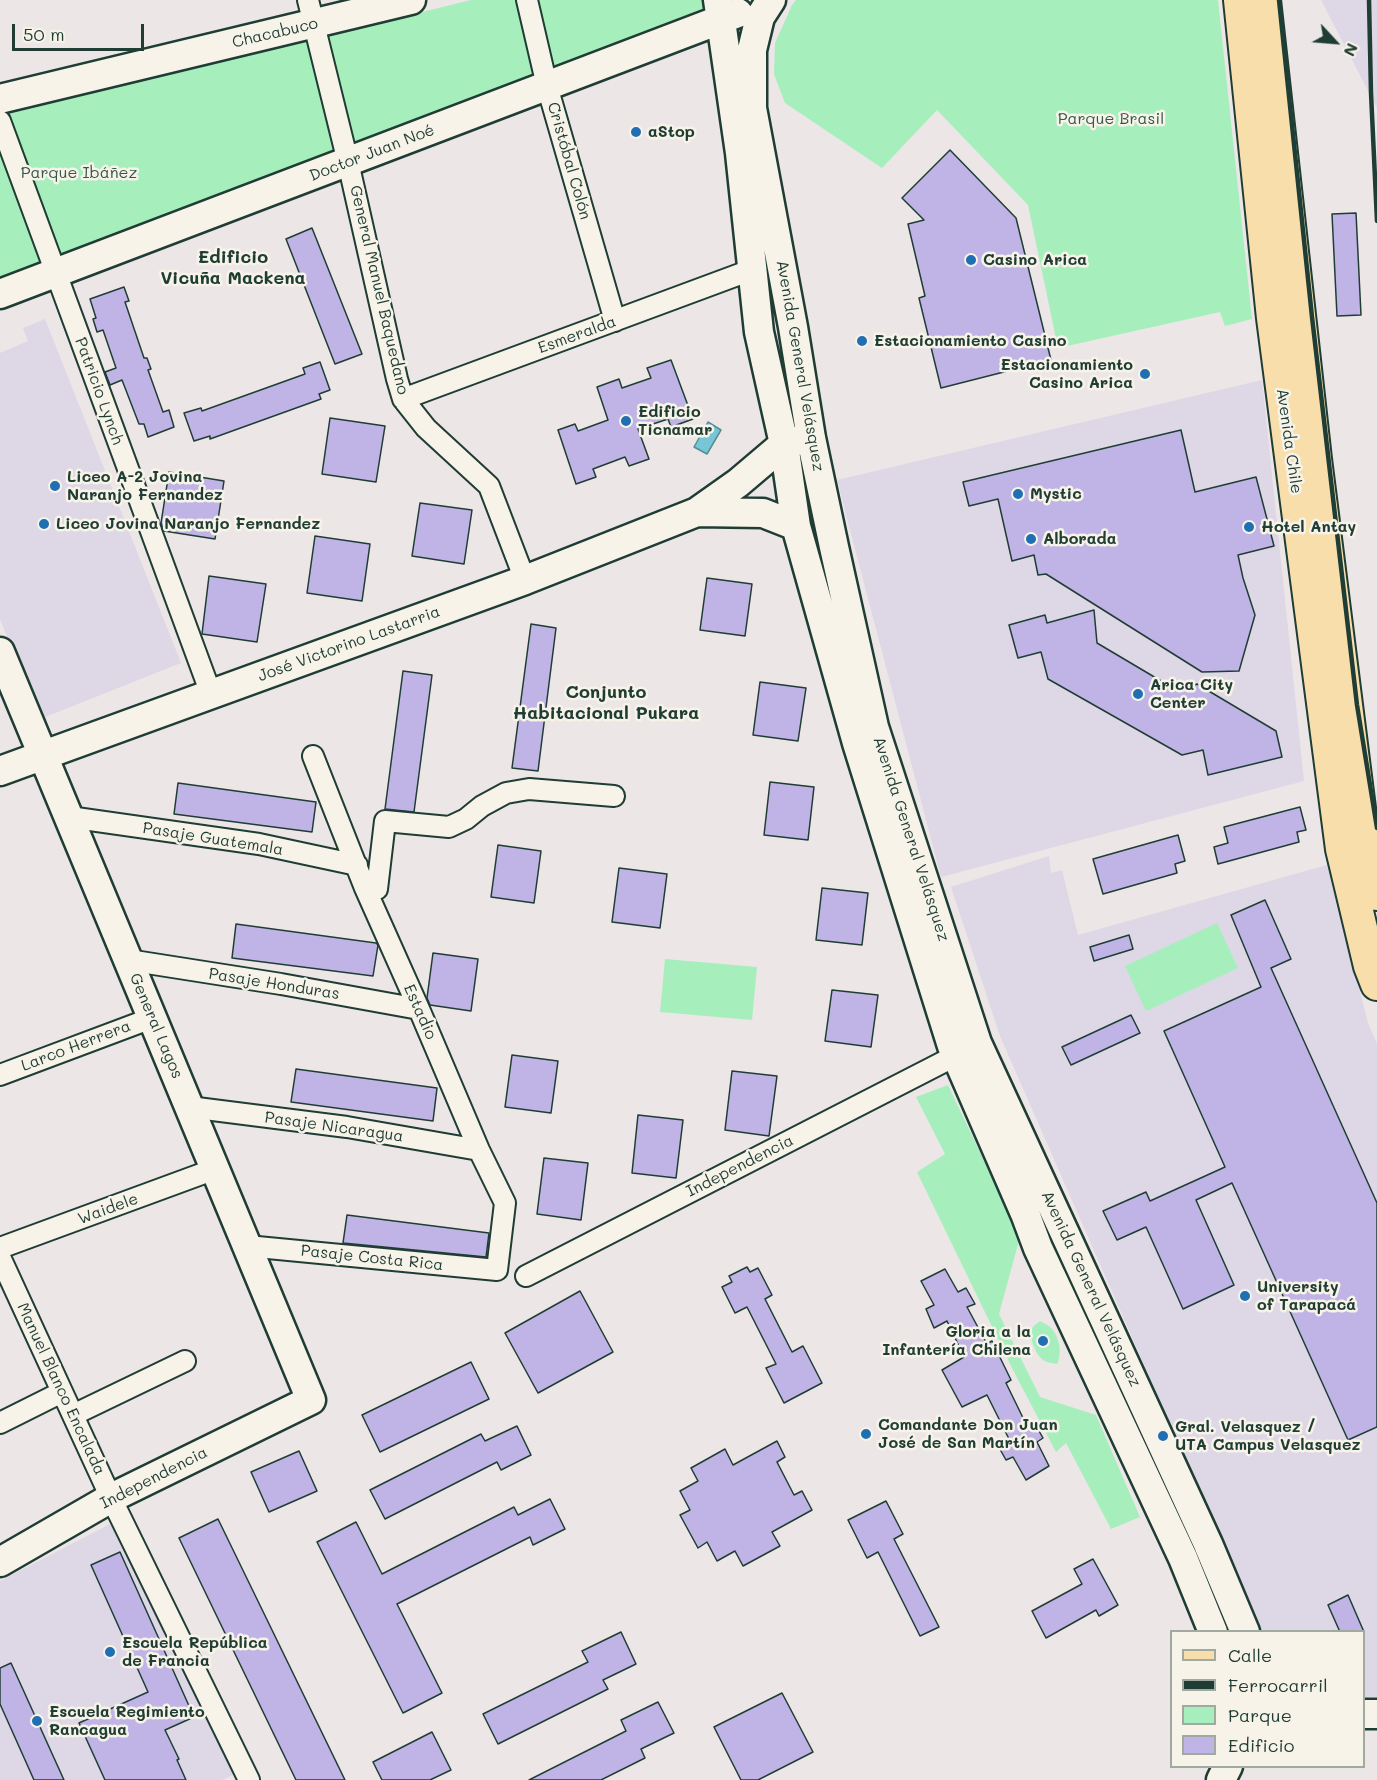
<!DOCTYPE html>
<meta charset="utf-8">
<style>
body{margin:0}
#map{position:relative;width:1377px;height:1780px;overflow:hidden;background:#ece6e7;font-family:Mali,sans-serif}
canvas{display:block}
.legend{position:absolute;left:1170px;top:1630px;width:195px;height:138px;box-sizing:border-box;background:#f7f3e8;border:2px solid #a1aaa0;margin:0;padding:8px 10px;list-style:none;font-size:18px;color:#1f3d34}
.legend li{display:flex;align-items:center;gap:12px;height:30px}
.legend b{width:30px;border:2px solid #a1aaa0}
.north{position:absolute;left:1305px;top:12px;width:60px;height:60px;-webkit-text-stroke:4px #f7f3e8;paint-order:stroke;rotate:116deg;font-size:16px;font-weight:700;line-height:24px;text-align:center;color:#1f3d34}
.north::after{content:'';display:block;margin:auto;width:21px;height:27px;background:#1f3d34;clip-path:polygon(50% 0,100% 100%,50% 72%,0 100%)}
.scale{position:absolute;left:12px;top:24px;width:132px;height:27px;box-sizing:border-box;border:3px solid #1f3d34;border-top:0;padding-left:8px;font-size:18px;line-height:21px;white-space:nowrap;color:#1f3d34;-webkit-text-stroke:4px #f7f3e8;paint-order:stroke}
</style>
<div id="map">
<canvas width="1377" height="1780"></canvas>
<ul class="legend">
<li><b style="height:8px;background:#f8deab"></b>Calle</li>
<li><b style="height:8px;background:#1f3d34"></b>Ferrocarril</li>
<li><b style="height:16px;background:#a6efbd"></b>Parque</li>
<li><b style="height:16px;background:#bfb4e5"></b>Edificio</li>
</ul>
<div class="north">N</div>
<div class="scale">50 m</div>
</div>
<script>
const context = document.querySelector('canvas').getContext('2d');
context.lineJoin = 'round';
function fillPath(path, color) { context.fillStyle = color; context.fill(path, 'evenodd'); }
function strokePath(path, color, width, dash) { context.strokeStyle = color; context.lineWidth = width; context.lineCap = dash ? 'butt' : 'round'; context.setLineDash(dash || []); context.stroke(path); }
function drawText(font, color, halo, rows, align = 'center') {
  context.font = font + ' Mali,sans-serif'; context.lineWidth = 5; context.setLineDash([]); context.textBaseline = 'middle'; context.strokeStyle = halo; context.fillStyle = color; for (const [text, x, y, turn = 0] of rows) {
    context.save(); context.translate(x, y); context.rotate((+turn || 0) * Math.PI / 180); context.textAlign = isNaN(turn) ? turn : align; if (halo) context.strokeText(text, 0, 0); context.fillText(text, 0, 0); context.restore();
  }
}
fillPath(new Path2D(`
 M1321,0H1377V108Z
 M45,319L181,663L40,719L0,619V353L28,341L23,328Z
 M1262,380L1304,781L941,877L837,480Z
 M1049,856L1051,873L1062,870L1078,935L1327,865L1368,1023L1377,1044V1697H1364V1632L1257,1631L1224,1547L1000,1036L951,887Z
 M114,1522L235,1774L222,1780H0V1581Z`), '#ded7e6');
fillPath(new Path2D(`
 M471,0H707L706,9L704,12L0,283V116Z
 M796,0H1218L1252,319L1225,326L1220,312L1058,348L1028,205L937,110L882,168L785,103L774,74L775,43L792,5Z
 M1217,923L1238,968L1146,1011L1125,966Z
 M665,959L757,967L752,1020L660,1012Z
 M948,1085L1020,1237L999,1314L1040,1397L1096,1415L1140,1517L1111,1529L1066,1443L1056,1452L1014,1372L917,1172L945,1154L916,1097Z
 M1040,1321C1043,1323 1046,1324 1049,1326C1059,1334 1063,1353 1057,1364C1053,1363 1047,1363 1043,1360C1037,1356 1030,1340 1031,1333C1031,1327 1036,1324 1040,1321Z`), '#a6efbd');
const water = new Path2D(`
 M708,422L721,430L707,454L694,447Z`);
fillPath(water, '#78c6d5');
strokePath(water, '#548f95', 1.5);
const building = new Path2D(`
 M950,150L1016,218L1051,360L941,388L919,298L925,296L908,224L924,220L902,198Z
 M1356,213L1361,315L1337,316L1332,214Z
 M312,228L362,354L335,364L286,239Z
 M124,287L129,301L125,302L144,358H147L151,369L148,370L163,412L169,410L174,427L148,437L144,424H139L122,380L110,385L105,372L116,368L103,330L97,332L93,319L96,318L90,299Z
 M671,360L693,419L671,427L668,419L638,429L649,459L629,466L625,457L593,469L596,477L576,484L558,430L575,424L578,431L608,420L597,387L619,379L622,388L651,378L647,368Z
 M320,362L330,390L319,394L321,399L210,439V436L194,441L184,413L201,408L202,411L305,374L303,368Z
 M330,418L385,426L376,482L322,474Z
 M1181,430L1195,492L1256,477L1274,546L1238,555L1243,578L1255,615L1239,671L1202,672L1046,574L1038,575L1034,555L1012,561L998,499L969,506L963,482Z
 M169,472L224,481L215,539L164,531L161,523Z
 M420,503L472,510L464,564L412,556Z
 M315,536L370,544L362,601L307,593Z
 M209,576L266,584L257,642L202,634Z
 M707,578L752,584L745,636L700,630Z
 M1094,610L1097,643L1178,691L1197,684L1276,731L1282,757L1208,775L1203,750L1182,755L1048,679L1041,652L1018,658L1009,625L1045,615L1047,623Z
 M531,624L556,628L538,771L512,768Z
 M403,671L432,675L414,812L385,809Z
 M760,682L806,688L798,741L753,735Z
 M770,782L814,787L808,840L764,835Z
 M178,783L316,802L312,832L174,814Z
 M1300,807L1306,830L1297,832L1299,842L1218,864L1214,847L1228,843L1224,827Z
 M1178,835L1185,861L1175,864L1177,873L1103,894L1093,859Z
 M498,845L541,851L534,903L491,897Z
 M619,868L667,874L660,928L612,922Z
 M822,888L868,893L862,945L816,940Z
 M1265,900L1291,959L1271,968L1377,1203V1427L1348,1440L1232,1183L1196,1200L1234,1285L1183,1309L1146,1227L1117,1240L1103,1211L1146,1192L1150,1201L1225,1167L1164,1031L1261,987L1231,915Z
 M236,924L376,943L378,945L373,976L232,958Z
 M1129,935L1133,949L1094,961L1090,947Z
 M433,953L478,959L471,1011L430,1005L427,998Z
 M832,990L878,995L871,1047L825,1041Z
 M1131,1015L1140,1033L1071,1065L1062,1047Z
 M512,1055L558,1061L551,1113L505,1107Z
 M296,1069L437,1088L433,1121L291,1102Z
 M732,1071L777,1076L769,1136L725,1130Z
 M638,1115L683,1120L676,1178L632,1173Z
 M544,1158L588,1163L581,1220L537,1214Z
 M347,1215L489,1233L486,1257L343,1243Z
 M747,1267L750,1272L758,1268L772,1295L765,1299L792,1352L803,1346L822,1383L784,1403L766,1368L776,1364L747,1307L735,1313L722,1287L732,1282L729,1276Z
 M945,1269L958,1292L966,1288L975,1304L967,1307L987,1344L992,1341L1011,1380L1006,1383L1027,1426L1034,1422L1043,1438L1037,1442L1049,1466L1026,1480L1013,1457L1006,1460L997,1444L1009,1439L987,1395L962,1407L942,1370L964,1357L947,1321L934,1328L926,1309L934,1305L921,1281Z
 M580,1291L613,1352L538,1393L505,1333Z
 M471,1362L489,1399L380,1452L362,1415Z
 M517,1426L531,1455L501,1470L497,1462L385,1519L370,1490L481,1434L485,1441Z
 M777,1441L785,1457L777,1462L794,1495L802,1491L812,1510L772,1532L780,1546L743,1566L735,1551L717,1561L707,1542L698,1548L680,1515L690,1510L680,1491L698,1481L691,1468L725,1449L733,1465Z
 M299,1451L317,1491L269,1512L251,1472Z
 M550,1499L565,1529L533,1545L530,1537L397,1604L442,1693L403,1713L317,1542L356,1522L382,1574L514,1507L518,1515Z
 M886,1501L903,1534L894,1539L939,1627L920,1636L878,1552L867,1558L848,1520Z
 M218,1519L345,1780H296L179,1538Z
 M120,1552L194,1717L165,1730L179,1759L177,1760L186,1780H105L79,1723L148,1692L91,1565Z
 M1093,1559L1118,1605L1099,1616L1096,1610L1046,1638L1032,1611L1082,1584L1074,1569Z
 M1348,1595L1364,1632H1340L1328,1605Z
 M621,1632L636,1664L603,1680L608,1689L498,1744L483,1714L588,1662L582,1651Z
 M11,1663L64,1780H34L0,1704V1668Z
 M782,1693L813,1752L758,1780H741L714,1727Z
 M658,1702L674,1733L641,1749L645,1758L601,1780H529L626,1731L621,1720Z
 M432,1732L451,1770L430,1780H382L373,1762Z`);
fillPath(building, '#bfb4e5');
strokePath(building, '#1f3d34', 1.5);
const street = new Path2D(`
 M308,0L348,162L397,379L403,399L426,428L489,486L525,580
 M527,0L547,86L615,321
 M0,121L211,694
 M403,399L751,270
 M69,817L259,844L357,865
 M365,888L377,889L385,821L449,827L466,819L482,806L506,793L529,789L614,796
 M128,960L281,984L419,1009
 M0,1075L152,1018
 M189,1107L347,1127L479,1150
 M247,1246L497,1270L505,1203L479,1150L419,1009L365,888L313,756
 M0,1248L215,1169
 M0,1257L111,1498L249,1780
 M526,1276L955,1056
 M73,1415L185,1361
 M0,1423L62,1392`);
const secondary = new Path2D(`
 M718,0L740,153L759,332L784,444L796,526L857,743L952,1046L1026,1216L1038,1248L1183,1558L1213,1632
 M771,0L760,17L752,50V108L793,327L811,438L834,547L874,727L977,1043L1208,1544L1245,1632
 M0,99L411,0
 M0,294L738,13
 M697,512L763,513L796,526
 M0,652L311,1400L111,1498L0,1562
 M0,771L525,580L697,512L738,483L784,444L800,440
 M1364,1714H1377
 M1221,1780L1228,1766`);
const primary = new Path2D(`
 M1240,0L1273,318L1342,849L1370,966L1377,984
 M1264,0L1315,459L1363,840L1377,894`);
strokePath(street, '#1f3d34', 24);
strokePath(secondary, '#1f3d34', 33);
strokePath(primary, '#1f3d34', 36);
strokePath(street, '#f7f3e8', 20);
strokePath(secondary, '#f7f3e8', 28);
strokePath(primary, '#f8deab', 32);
strokePath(new Path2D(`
 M1279,0L1312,317L1357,705L1377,828
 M1369,0L1371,93L1377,221`), '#1f3d34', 4.5);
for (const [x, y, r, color] of [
 [636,132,6,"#1f6fb2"],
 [971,260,6,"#1f6fb2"],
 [862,341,6,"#1f6fb2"],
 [1145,374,6,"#1f6fb2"],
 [626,421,6,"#1f6fb2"],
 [55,486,6,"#1f6fb2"],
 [1018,494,6,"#1f6fb2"],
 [44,524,6,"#1f6fb2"],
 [1249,527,6,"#1f6fb2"],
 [1031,539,6,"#1f6fb2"],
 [1138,694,6,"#1f6fb2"],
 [1245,1296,6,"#1f6fb2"],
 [1043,1341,6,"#1f6fb2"],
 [866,1434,6,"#1f6fb2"],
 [1163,1436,6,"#1f6fb2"],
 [110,1652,6,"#1f6fb2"],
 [37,1721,6,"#1f6fb2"]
]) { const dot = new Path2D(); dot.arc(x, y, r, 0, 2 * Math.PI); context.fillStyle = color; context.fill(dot); strokePath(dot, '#f7f3e8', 2); }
drawText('16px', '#1f3d34', '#f7f3e8', [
 ["Chacabuco",275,33,-13],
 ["Doctor Juan Noé",372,153,-21],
 ["Cristóbal Colón",569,161,74],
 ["General Manuel Baquedano",379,290,77],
 ["Esmeralda",577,335,-20],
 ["Avenida General Velásquez",800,366,80],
 ["Patricio Lynch",99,391,70],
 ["Avenida Chile",1289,441,82],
 ["José Victorino Lastarria",349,644,-20],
 ["Pasaje Guatemala",213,839,9],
 ["Avenida General Velásquez",911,839,72],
 ["Pasaje Honduras",274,984,9],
 ["Estadio",420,1012,66],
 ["General Lagos",156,1026,67],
 ["Larco Herrera",76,1046,-21],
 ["Pasaje Nicaragua",334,1127,8],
 ["Independencia",740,1166,-27],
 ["Waidele",108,1209,-20],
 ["Pasaje Costa Rica",372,1258,6],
 ["Avenida General Velásquez",1091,1289,65],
 ["Manuel Blanco Encalada",61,1389,65],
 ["Independencia",154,1478,-27]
]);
drawText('16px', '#335849', '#f7f3e8', [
 ["Parque Brasil",1111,119],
 ["Parque Ibáñez",79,173]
]);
drawText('bold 16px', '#1f3d34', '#f7f3e8', [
 ["aStop",648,132],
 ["Casino Arica",983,260],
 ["Estacionamiento Casino",874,341],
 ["Estacionamiento",1133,365,"right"],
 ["Casino Arica",1133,383,"right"],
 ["Edificio",638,412],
 ["Ticnamar",638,430],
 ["Liceo A-2 Jovina",67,477],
 ["Naranjo Fernandez",67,495],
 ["Mystic",1030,494],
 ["Liceo Jovina Naranjo Fernandez",56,524],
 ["Hotel Antay",1261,527],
 ["Alborada",1043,539],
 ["Arica City",1150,685],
 ["Center",1150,703],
 ["University",1257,1287],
 ["of Tarapacá",1257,1305],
 ["Gloria a la",1031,1332,"right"],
 ["Infantería Chilena",1031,1350,"right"],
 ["Comandante Don Juan",878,1425],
 ["José de San Martín",878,1443],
 ["Gral. Velasquez /",1175,1427],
 ["UTA Campus Velasquez",1175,1445],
 ["Escuela República",122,1643],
 ["de Francia",122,1661],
 ["Escuela Regimiento",49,1712],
 ["Rancagua",49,1730]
], 'left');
drawText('bold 18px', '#1f3d34', '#f7f3e8', [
 ["Edificio",233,257],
 ["Vicuña Mackena",233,278],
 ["Conjunto",606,692],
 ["Habitacional Pukara",606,713]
]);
</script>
